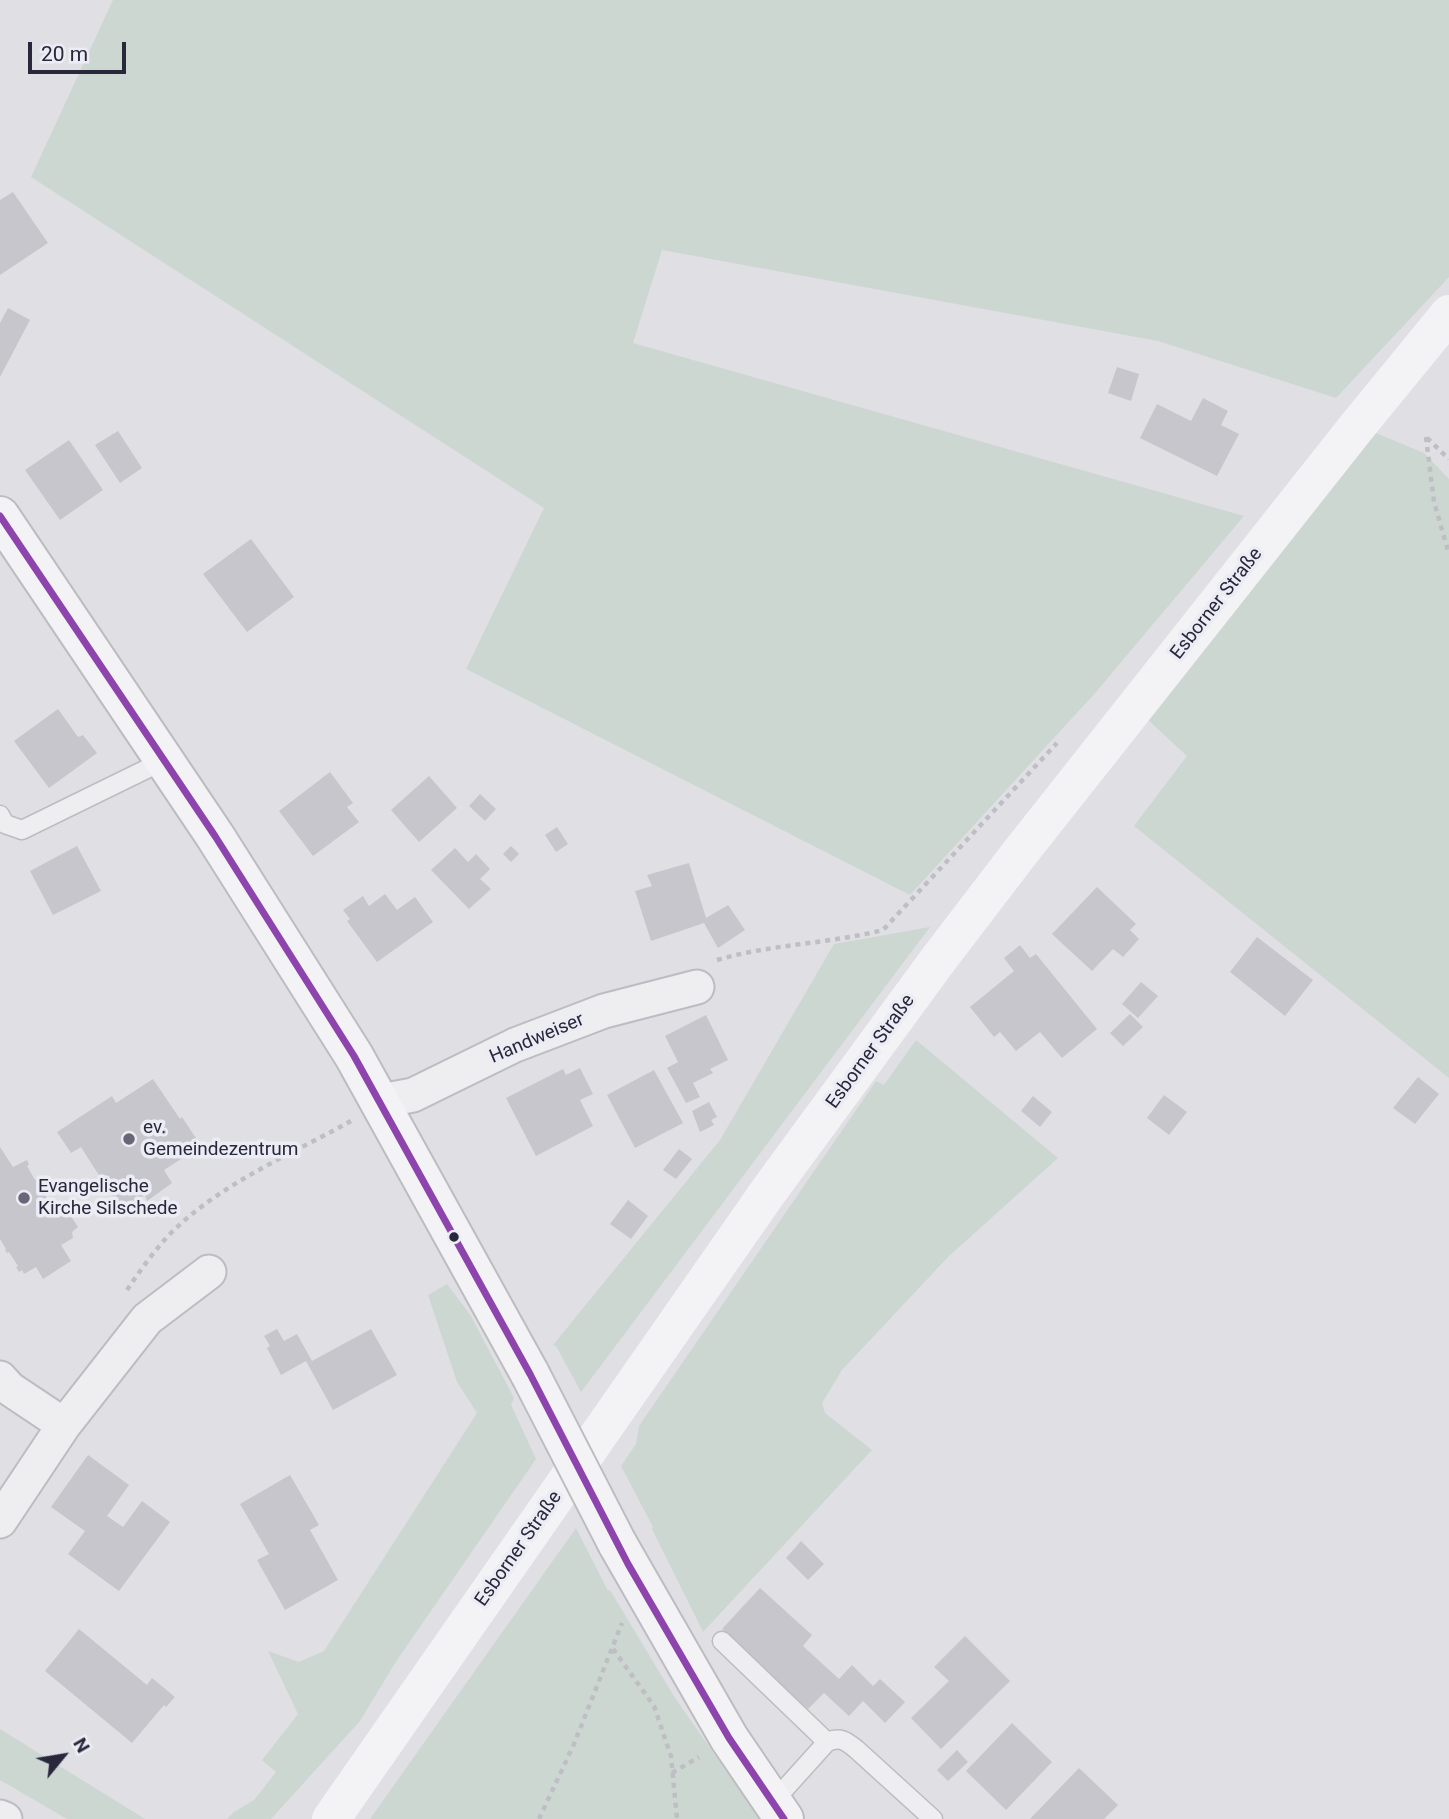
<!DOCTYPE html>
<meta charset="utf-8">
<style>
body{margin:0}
#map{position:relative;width:1449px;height:1819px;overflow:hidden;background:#dfdfe4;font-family:Roboto,sans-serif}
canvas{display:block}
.north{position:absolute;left:28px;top:1721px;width:70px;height:70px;-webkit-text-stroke:5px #ececf4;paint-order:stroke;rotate:60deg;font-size:19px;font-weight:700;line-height:28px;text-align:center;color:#29273c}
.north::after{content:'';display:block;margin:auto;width:24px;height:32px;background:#29273c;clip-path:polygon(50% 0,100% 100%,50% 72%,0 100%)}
.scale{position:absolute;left:28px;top:42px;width:98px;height:32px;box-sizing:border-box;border:4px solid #29273c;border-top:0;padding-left:9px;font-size:21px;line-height:24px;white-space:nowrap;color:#29273c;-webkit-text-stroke:5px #ececf4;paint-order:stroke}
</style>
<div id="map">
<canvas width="1449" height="1819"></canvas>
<div class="north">N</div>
<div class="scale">20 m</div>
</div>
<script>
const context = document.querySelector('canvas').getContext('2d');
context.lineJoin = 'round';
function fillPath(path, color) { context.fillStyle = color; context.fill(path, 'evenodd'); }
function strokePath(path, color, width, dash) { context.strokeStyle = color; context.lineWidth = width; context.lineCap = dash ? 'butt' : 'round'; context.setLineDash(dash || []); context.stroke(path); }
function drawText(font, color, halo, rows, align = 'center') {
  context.font = font + ' Roboto,sans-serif'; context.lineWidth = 7; context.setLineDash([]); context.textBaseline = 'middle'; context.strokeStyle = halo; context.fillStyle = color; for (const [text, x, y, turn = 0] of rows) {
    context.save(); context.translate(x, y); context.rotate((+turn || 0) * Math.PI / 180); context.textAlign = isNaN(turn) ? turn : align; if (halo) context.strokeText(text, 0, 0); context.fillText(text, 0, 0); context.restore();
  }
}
fillPath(new Path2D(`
 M113,0H1449V277L1336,398L1158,341L662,250L633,343L1244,516L1096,692L910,895L466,669L544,508L31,177Z
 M1376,433L1424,453L1449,479V1078L1134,826L1187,756L1147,719Z
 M930,927L581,1392L556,1346L553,1345L720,1140L834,944Z
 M916,1040L1058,1158L948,1257L842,1370L822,1403L825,1413L872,1450L703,1632L652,1529L653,1527L621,1466L636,1444L639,1426L876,1081L884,1085Z
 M447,1284L471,1316L514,1398L511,1405L536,1459L395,1663L360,1721L271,1819H227L234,1812L254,1800L276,1772L262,1760L298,1714L268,1651L299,1662L324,1651L477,1413L457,1382L428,1295Z
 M576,1528L608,1591L610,1590L675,1698L760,1819H370Z
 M0,1729L145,1819H67L0,1780Z`), '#cdd7d1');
fillPath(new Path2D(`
 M13,192L48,243L0,275V200Z
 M8,308L30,320L0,377V323Z
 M1117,367L1139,374L1131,401L1108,393Z
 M1203,398L1228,411L1221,425L1239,434L1217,476L1140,438L1157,404L1191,421Z
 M118,431L142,468L120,483L95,445Z
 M69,440L103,490L60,520L25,470Z
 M251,539L294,597L247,632L203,574Z
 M58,709L78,737L83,735L97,753L49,788L14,741Z
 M330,772L353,803L347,807L359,822L313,856L279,811Z
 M429,776L457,808L419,842L391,810Z
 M480,794L496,809L485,821L469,806Z
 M557,827L568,844L556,852L545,835Z
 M77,846L101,891L53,915L30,871Z
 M511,846L519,854L511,862L503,854Z
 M455,848L468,862L476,854L490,869L480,879L491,889L469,909L431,870Z
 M689,863L706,918L728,905L745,930L718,948L704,923L651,941L635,891L652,886L647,875Z
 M1097,887L1136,924L1130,930L1139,939L1123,957L1113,949L1092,971L1052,934Z
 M385,894L397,910L415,897L433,922L377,962L347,921L350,919L343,910L363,896L369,906Z
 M1257,937L1313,980L1285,1016L1230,972Z
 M1020,945L1030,958L1036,954L1097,1029L1062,1058L1040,1032L1016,1051L1000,1032L994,1037L970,1007L1014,971L1004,958Z
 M1141,982L1158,996L1138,1018L1122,1004Z
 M1130,1014L1143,1027L1123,1046L1110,1033Z
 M706,1015L728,1060L710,1069L713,1073L693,1083L700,1097L686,1103L667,1068L678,1062L665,1036Z
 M580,1068L593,1094L580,1100L593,1126L536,1156L506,1098L563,1069L566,1075Z
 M654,1070L683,1123L635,1148L607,1095Z
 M1418,1077L1439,1094L1415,1124L1393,1108Z
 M153,1079L180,1119L182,1117L201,1146L164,1170L172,1183L147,1201L145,1195L121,1210L81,1147L71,1153L57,1132L112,1096L116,1103Z
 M1164,1095L1187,1112L1169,1135L1147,1118Z
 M1033,1096L1052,1112L1040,1127L1021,1111Z
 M709,1102L717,1117L711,1120L714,1125L700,1132L692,1111Z
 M0,1147L13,1167L27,1160L29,1165L27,1166L35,1180L38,1178L41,1182L38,1184L58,1215L61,1213L63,1217L69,1213L78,1227L72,1232L73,1238L61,1245L71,1261L43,1279L36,1267L24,1274L22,1270L19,1272L16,1267L18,1266L9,1252L7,1253L5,1250L6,1249L0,1239Z
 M679,1149L692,1159L676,1179L663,1170Z
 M628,1200L648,1216L631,1239L610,1224Z
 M277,1329L284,1341L297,1334L312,1361L371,1329L397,1375L333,1410L306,1361L281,1375L267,1348L270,1346L264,1336Z
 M88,1455L129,1485L107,1516L123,1527L142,1501L170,1522L119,1591L68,1554L85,1531L51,1507Z
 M290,1475L319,1525L310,1530L338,1580L285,1610L257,1560L269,1554L240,1504Z
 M801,1541L824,1564L808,1580L786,1558Z
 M760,1588L812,1635L803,1646L839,1679L852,1665L873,1686L880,1679L905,1702L885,1723L863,1701L849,1716L824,1693L808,1709L722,1629Z
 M79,1629L147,1685L152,1678L175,1697L166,1707L164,1705L132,1743L45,1671Z
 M965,1636L1010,1681L941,1749L911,1718L949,1681L934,1667Z
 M1012,1723L1052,1762L1006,1810L966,1771Z
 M957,1750L968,1762L948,1781L937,1770Z
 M1079,1768L1118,1805L1104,1819H1030Z`), '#c6c6cc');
const lane = new Path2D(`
 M0,815L5,824L22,830L165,760
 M722,1641L827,1742
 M772,1803L827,1742C840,1736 846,1741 856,1749L933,1819`);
const street = new Path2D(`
 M381,1101L413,1095L515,1045L604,1011L697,987
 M0,1378L10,1389L64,1425
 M0,1521L64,1425L147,1319L209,1272
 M0,1817L5,1819`);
const primary = new Path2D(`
 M0,516L215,836L354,1056L530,1374
 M617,1543L729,1738L784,1819`);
strokePath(lane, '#bcbcc1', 21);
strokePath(street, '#bcbcc1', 37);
strokePath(primary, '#bcbcc1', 42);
strokePath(new Path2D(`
 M1426,437L1434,502L1449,554
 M1427,438L1449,459
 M717,960C771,944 828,944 883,930L1057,743
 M127,1290C140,1271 153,1252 169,1235C219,1184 290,1155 351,1121
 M613,1649L654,1706L671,1756L677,1819
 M672,1773L699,1757
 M539,1819L574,1744L622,1623`), '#bebec4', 4.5, [5, 5]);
strokePath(lane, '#eeeef1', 18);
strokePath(street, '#eeeef1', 33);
strokePath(new Path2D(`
 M331,1819L768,1192L938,960L1019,854L1355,429L1449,314`), '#f3f3f5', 38);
strokePath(primary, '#f3f3f5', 38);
const primaryBridge = new Path2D(`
 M530,1374L617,1543`);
strokePath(primaryBridge, '#bcbcc1', 42, []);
strokePath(primaryBridge, '#f3f3f5', 38);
strokePath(new Path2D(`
 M0,516L215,836L354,1056L530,1374L628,1564L729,1738L784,1819`), '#8e44ad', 7);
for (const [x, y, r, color] of [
 [129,1139,7,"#696777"],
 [24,1198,7,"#696777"],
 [454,1237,6,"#29273c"]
]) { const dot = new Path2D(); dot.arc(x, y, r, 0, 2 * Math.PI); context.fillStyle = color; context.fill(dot); strokePath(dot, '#ececf4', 2.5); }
drawText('19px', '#29273c', '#ececf4', [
 ["Esborner Straße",1217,604,-52],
 ["Handweiser",537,1039,-23],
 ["Esborner Straße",871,1052,-54],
 ["Esborner Straße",519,1549,-55]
]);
drawText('19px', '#29273c', '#ececf4', [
 ["ev.",143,1128],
 ["Gemeindezentrum",143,1150],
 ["Evangelische",38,1187],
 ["Kirche Silschede",38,1209]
], 'left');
</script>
